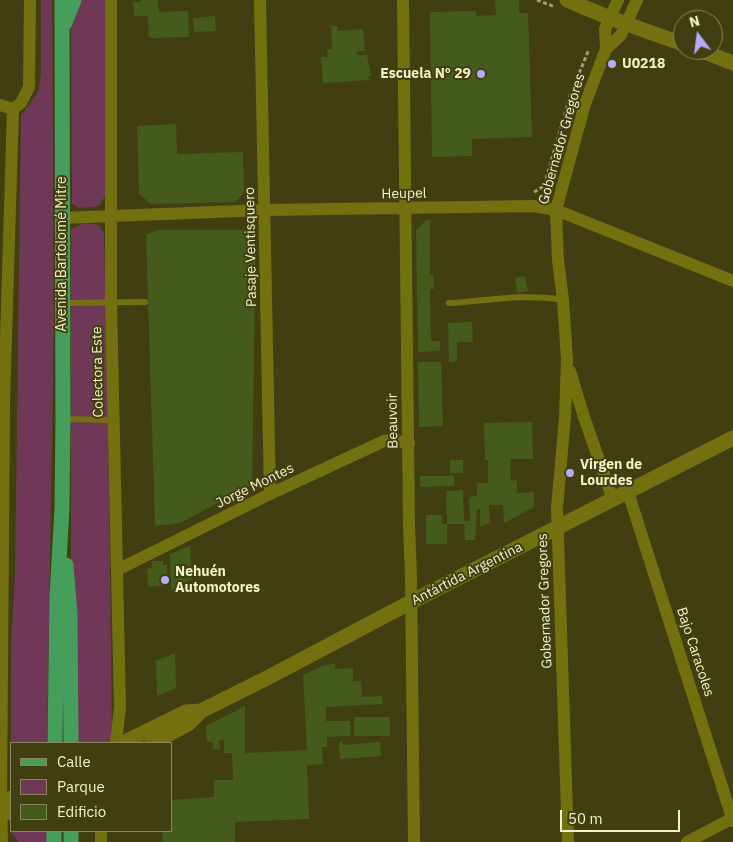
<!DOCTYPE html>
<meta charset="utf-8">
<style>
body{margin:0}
#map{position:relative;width:733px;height:842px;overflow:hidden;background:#413f11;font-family:"IBM Plex Sans",sans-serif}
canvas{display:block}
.legend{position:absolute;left:10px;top:742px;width:162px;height:90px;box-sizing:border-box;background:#413f11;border:1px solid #88875b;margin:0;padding:6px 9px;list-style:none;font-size:15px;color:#f3f3c9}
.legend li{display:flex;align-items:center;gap:10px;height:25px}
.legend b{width:25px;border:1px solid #88875b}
.north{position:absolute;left:673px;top:10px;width:50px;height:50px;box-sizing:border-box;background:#413f11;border:1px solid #88875b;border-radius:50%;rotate:345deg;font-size:14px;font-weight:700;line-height:20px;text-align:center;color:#f3f3c9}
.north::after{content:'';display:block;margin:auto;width:18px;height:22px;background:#b2adf9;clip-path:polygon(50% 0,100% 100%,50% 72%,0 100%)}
.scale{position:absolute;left:560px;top:810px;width:120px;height:22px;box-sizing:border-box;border:2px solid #f3f3c9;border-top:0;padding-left:6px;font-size:15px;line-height:18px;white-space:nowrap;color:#f3f3c9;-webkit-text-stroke:4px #413f11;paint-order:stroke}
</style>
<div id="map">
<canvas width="733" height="842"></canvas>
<ul class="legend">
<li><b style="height:6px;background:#469e5c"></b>Calle</li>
<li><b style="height:14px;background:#6f3857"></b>Parque</li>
<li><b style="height:14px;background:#445b1b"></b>Edificio</li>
</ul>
<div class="north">N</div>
<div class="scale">50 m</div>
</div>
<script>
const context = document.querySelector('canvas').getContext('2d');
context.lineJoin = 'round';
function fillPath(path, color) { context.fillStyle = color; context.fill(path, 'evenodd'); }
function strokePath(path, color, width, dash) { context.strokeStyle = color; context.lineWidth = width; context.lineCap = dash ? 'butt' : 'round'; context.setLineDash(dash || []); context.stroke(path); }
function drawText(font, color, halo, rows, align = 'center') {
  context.font = font + ' "IBM Plex Sans",sans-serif'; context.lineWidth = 4; context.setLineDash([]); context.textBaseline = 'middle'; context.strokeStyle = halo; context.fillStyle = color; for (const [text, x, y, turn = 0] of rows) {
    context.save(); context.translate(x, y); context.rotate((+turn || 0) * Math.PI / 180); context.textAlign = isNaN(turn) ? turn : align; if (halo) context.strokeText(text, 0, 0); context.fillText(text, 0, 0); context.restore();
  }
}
fillPath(new Path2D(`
 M41,0H52L54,323L47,743H11V788V644L15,574L21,116L38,92L41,74Z
 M82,0H105L106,186L105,196L99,206L79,208L72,203L71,29Z
 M83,223L99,225L104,234L109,486L112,735L110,743H76L71,573V229Z
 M11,831H48V842H18Z`), '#6f3857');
fillPath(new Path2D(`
 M141,0H158L159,12L188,11L189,37L149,38L148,16H134L133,2H141Z
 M495,0H519V13H528L532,137L472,139V156L432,157L430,12L476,11V16L496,15Z
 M215,16L216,31L194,32L193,18Z
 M331,26H338V31L363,29L365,51H357V55H367L371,76H368L369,80L323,83L321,57H328L327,49H332Z
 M176,124L177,154L243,152L244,192L236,202L151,204L139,194L137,126Z
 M426,220H430V275H433L434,289H430L431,341H440V351L418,352L416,230Z
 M158,230H256L252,485L180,523L155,526L146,235Z
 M525,276L528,291L517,293L515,278Z
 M472,322L473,342H457V361L449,362L448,323Z
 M418,362H441L443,426L419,427Z
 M532,422L533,459H510L511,481L517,480V493L534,492V507L504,523L503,505H489L490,523L480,527V509H477L475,540H465L464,524H447L446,491L463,490L464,521H470L469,497L477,496V483H488V460H485L484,423Z
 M450,460H463V473H450Z
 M420,476H454V486L420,487Z
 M426,515H442V524H447V544H426Z
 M190,546L192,579L171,591L170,554Z
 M151,561H163V565H167L168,585L148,587L147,569L152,568Z
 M175,653L176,688L157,696L156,661Z
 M335,664V669L353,668V681H361L362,697L382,696L383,704L326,707V721H350L351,736L327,737V747H322L323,764L307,765L309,819L235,822V842H163L162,831H171V800L214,797V780H233L232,753H224V740L219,741L220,749H213V742H207L206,726L245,706V753L307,750L303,675L324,665Z
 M354,717H390V736H354Z
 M342,741L343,745L380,742L381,756L340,759L339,742Z`), '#445b1b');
strokePath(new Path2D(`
 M537,0L555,7
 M534,192L544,186L570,96L589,49`), '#a1a075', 3, [4, 2.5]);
strokePath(new Path2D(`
 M63,303L145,302
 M449,303C485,301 528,293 563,300
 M64,419L114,420`), '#737010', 6);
strokePath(new Path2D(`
 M111,0V302L120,707L116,743
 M260,0L270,494
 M403,0L409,525L411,576L414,842
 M606,49L621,35L637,0
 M0,105L13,109
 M13,109L21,103L29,87L30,0
 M61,218L265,210L534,206L556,210L733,281
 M570,371L584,417L613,500
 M628,492L733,821
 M117,570L270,494L384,441L391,440L409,443
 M2,842L1,803L4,404L13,109
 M101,842V831
 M568,842L557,508L565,417L567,359L563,300L558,260L556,210L585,104L606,49L605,29L618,0
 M687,842L733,818`), '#737010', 12);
strokePath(new Path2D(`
 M567,0L610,18L683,44
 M699,50L733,63
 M123,743L186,712L201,711
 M152,743L188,724L201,711L267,678L411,602L733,438
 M0,803L11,798
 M0,817L11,810`), '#737010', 15);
strokePath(new Path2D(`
 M65,23L74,0
 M66,565L70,614L71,743
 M55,743L57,597L62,508L63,419L62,0
 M54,842V831
 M71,842V831`), '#469e5c', 15);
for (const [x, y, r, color] of [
 [612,64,5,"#b2adf9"],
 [481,74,5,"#b2adf9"],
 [570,473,5,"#b2adf9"],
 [165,580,5,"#b2adf9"]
]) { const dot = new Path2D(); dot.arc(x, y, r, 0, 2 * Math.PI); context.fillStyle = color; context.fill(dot); strokePath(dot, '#413f11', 2); }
drawText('bold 14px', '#f3f3c9', '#413f11', [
 ["U0218",622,64],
 ["Escuela Nº 29",471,74,"right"],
 ["Virgen de",580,465],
 ["Lourdes",580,481],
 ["Nehuén",175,572],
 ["Automotores",175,588]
], 'left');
drawText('14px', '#f3f3c9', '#413f11', [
 ["Gobernador Gregores",562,139,-74],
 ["Heupel",404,194,-1],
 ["Pasaje Ventisquero",251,247,-91],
 ["Avenida Bartolomé Mitre",62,254,-90],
 ["Colectora Este",98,372,-91],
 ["Beauvoir",393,421,-91],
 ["Jorge Montes",255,486,-26],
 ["Antártida Argentina",467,574,-27],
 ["Gobernador Gregores",545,601,-92],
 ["Bajo Caracoles",695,652,72]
]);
</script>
